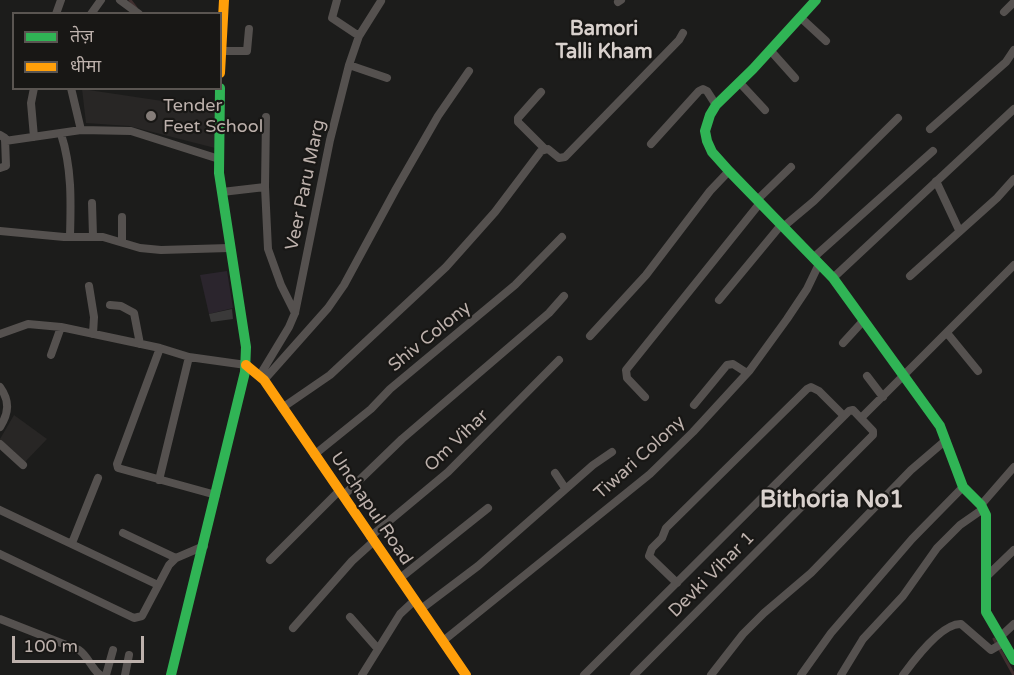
<!DOCTYPE html>
<meta charset="utf-8">
<style>
body{margin:0}
#map{position:relative;width:1014px;height:675px;overflow:hidden;background:#1c1c1b;font-family:"Varela Round","Noto Sans Devanagari",sans-serif}
canvas{display:block}
.legend{position:absolute;left:12px;top:12px;width:210px;height:78px;box-sizing:border-box;background:#181715;border:2px solid #5a5551;margin:0;padding:8px 10px;list-style:none;font-size:18px;color:#bdb1ac}
.legend li{display:flex;align-items:center;gap:12px;height:30px}
.legend b{width:30px;border:2px solid #5a5551}
.scale{position:absolute;left:12px;top:636px;width:132px;height:27px;box-sizing:border-box;border:3px solid #bdb1ac;border-top:0;padding-left:8px;font-size:18px;line-height:21px;white-space:nowrap;color:#bdb1ac;-webkit-text-stroke:4px #181715;paint-order:stroke}
</style>
<div id="map">
<canvas width="1014" height="675"></canvas>
<ul class="legend">
<li><b style="height:8px;background:#30b455"></b>तेज़</li>
<li><b style="height:8px;background:#ff9f0a"></b>धीमा</li>
</ul>
<div class="scale">100 m</div>
</div>
<script>
const context = document.querySelector('canvas').getContext('2d');
context.lineJoin = 'round';
function fillPath(path, color) { context.fillStyle = color; context.fill(path, 'evenodd'); }
function strokePath(path, color, width, dash) { context.strokeStyle = color; context.lineWidth = width; context.lineCap = dash ? 'butt' : 'round'; context.setLineDash(dash || []); context.stroke(path); }
function drawText(font, color, halo, rows, align = 'center') {
  context.font = font + ' "Varela Round",sans-serif'; context.lineWidth = 4.5; context.setLineDash([]); context.textBaseline = 'middle'; context.strokeStyle = halo; context.fillStyle = color; for (const [text, x, y, turn = 0] of rows) {
    context.save(); context.translate(x, y); context.rotate((+turn || 0) * Math.PI / 180); context.textAlign = isNaN(turn) ? turn : align; if (halo) context.strokeText(text, 0, 0); context.fillText(text, 0, 0); context.restore();
  }
}
fillPath(new Path2D(`
 M82,89L216,109L215,148L129,126L86,123Z
 M14,415L47,439L25,462L0,439Z`), '#282625');
fillPath(new Path2D(`
 M227,271L233,308L209,314L200,275Z`), '#2b252d');
strokePath(new Path2D(`
 M130,0L136,8
 M994,639L1014,675`), '#402f2f', 3);
fillPath(new Path2D(`
 M232,309L233,319L211,322L209,314Z`), '#3a3939');
strokePath(new Path2D(`
 M120,0L139,14
 M337,0L332,18L359,36
 M618,2L621,0
 M1004,12L1014,2
 M56,14L61,0
 M91,14L101,0
 M800,17L826,41
 M770,50L795,78
 M221,51H247L249,29
 M349,65L387,78
 M739,82L765,110
 M71,88L81,130
 M541,92L518,118V122L545,149
 M266,117L265,187L268,249L281,285L295,313
 M930,129L1006,62L1014,50
 M61,134C72,168 71,201 70,236
 M0,135L5,138L6,166L0,168
 M34,137L31,103L34,88
 M5,141L81,130L131,131L219,159
 M651,144L699,91L703,89L707,91L716,105
 M936,181L959,230
 M222,192L265,187
 M757,200L791,167
 M92,203L93,236
 M783,227L814,201L898,118
 M0,231L64,237H103L140,248L161,250L229,248
 M122,242V217
 M813,258L933,151
 M910,276L997,198L1014,179
 M833,278L1014,109
 M89,286L94,317L93,334
 M719,300L781,225
 M110,305L121,306L134,313L140,344
 M947,333L978,371
 M0,334L28,324L61,327L160,348L189,357L246,365
 M590,336L646,275L710,191L729,171
 M843,343L864,320
 M160,348L117,464L118,468L216,495
 M51,355L61,327
 M260,375L289,327L295,313L330,140L349,65L359,36L381,1
 M867,376L883,397
 M264,380L328,308L344,285L396,189L438,116L469,71
 M0,387C10,401 9,413 0,427
 M645,397L627,378L626,370L760,203
 M694,405L727,365L733,364L747,373
 M282,408L330,375L446,267L495,212L541,151L548,149L559,158L565,157L679,40L683,33
 M861,418L1014,265
 M0,444L23,465
 M314,455L371,409L390,389L515,285L562,237
 M555,473L565,488
 M159,480L189,357
 M343,496L402,439L549,313L564,296
 M981,505L1014,467
 M0,510L158,585
 M123,533L176,558
 M370,537L448,472L559,360
 M72,543L98,478
 M0,554L134,618L142,616L169,565L176,558L204,546
 M270,560L339,491
 M986,577L1014,550
 M399,579L488,508
 M677,583L649,556L652,548L662,538L666,528L807,389L811,387L819,391L844,416
 M421,609L478,566L593,465L612,452
 M350,617L378,649
 M0,619L79,650C88,656 91,668 100,675
 M293,628L352,561L373,542
 M1000,637L1014,624
 M443,641L650,474L693,432L750,370L787,319L807,289L819,264
 M106,675L113,650
 M125,675L129,655
 M362,675L400,614L415,600
 M584,675L849,411L853,410L873,431V435L634,675
 M711,675L743,634L764,613L811,573L911,470L946,440
 M801,675L831,633L912,539L963,487
 M841,675L863,639L903,596L937,548L960,525L983,509
 M903,675C914,660 942,623 961,624L991,650L1003,643`), '#55514f', 8);
strokePath(new Path2D(`
 M816,0L753,69L716,105L710,115L705,131L707,141L712,152L729,171L833,278L940,426L963,487L981,505L986,515V612L1014,660
 M171,675L245,372L246,347L219,173L220,88`), '#30b455', 10);
strokePath(new Path2D(`
 M220,73L224,0
 M246,365L264,380L466,675`), '#ff9f0a', 10);
for (const [x, y, r, color] of [
 [151,116,6,"#857d79"]
]) { const dot = new Path2D(); dot.arc(x, y, r, 0, 2 * Math.PI); context.fillStyle = color; context.fill(dot); strokePath(dot, '#181715', 2); }
drawText('18px', '#bdb1ac', '#181715', [
 ["Tender",163,106],
 ["Feet School",163,127]
], 'left');
drawText('18px', '#bdb1ac', '#181715', [
 ["Veer Paru Marg",306,185,-78],
 ["Shiv Colony",430,337,-39],
 ["Om Vihar",457,441,-44],
 ["Tiwari Colony",640,458,-42],
 ["Unchapul Road",371,509,56],
 ["Devki Vihar 1",712,575,-45]
]);
drawText('bold 20px', '#d9d1cd', '#181715', [
 ["Bamori",604,30],
 ["Talli Kham",604,53]
]);
drawText('bold 24px', '#d9d1cd', '#181715', [
 ["Bithoria No1",832,501]
]);
</script>
